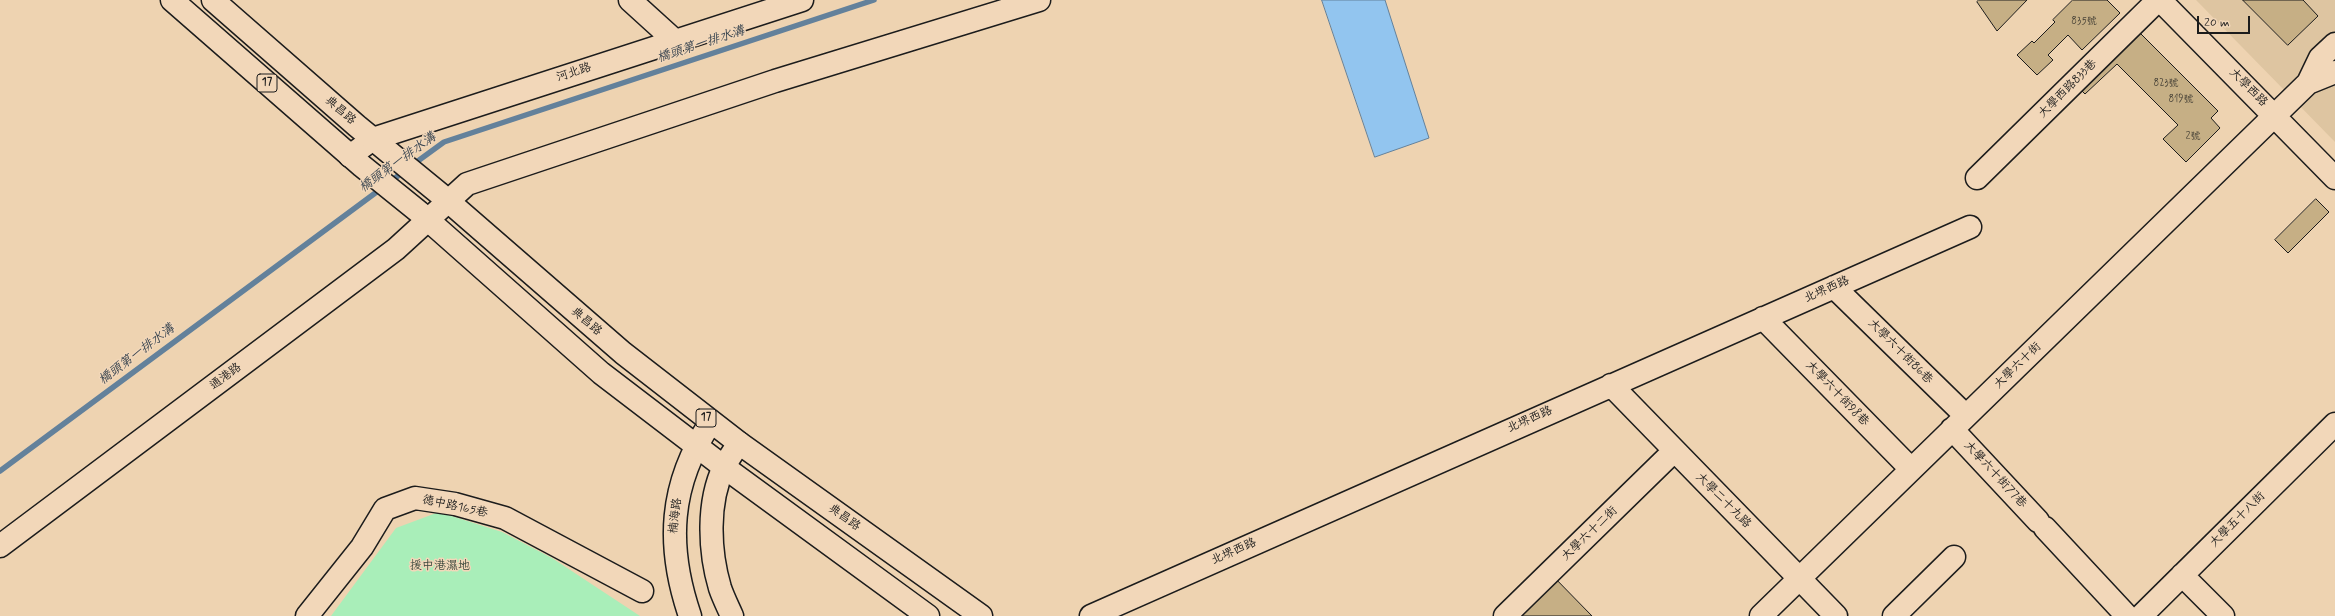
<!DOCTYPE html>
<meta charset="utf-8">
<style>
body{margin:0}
#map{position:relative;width:2335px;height:616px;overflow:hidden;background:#eed3b1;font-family:Mynerve,sans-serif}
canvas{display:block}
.scale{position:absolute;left:2197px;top:16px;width:53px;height:18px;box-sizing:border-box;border:2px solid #1c1c1c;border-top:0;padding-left:5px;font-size:12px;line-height:14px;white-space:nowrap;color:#1c1c1c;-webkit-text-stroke:3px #f2d7b9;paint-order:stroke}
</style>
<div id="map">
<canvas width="2335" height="616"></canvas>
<div class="scale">20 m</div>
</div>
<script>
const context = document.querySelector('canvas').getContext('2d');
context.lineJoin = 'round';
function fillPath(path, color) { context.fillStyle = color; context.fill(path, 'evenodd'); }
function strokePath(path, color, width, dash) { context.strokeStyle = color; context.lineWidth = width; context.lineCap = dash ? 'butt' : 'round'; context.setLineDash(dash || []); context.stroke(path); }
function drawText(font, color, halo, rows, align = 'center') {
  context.font = font + ' Mynerve,"LXGW WenKai TC",sans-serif'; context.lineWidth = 3; context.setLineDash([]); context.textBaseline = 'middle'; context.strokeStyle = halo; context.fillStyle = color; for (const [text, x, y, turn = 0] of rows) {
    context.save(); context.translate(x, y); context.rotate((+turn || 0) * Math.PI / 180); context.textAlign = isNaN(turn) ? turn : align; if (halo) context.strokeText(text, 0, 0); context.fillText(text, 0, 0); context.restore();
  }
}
fillPath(new Path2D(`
 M2196,0H2335V142Z`), '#dec5a1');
fillPath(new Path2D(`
 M439,512L502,532L552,558L640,616H331L396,528Z`), '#a9eeb9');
const water = new Path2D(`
 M1322,0H1385L1429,138L1375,157Z`);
fillPath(water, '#92c5ef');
strokePath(water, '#63819b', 1);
strokePath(new Path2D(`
 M411,166L444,142L874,0
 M389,183L404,171
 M0,471L382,188`), '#63819b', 5.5);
const building = new Path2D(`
 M1979,0H2027L1997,31L1977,2Z
 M2073,0H2107L2120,13L2082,50L2068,35L2048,55L2053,60L2037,75L2017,55L2032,41L2034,43L2055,22L2053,20Z
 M2243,0H2303L2318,16L2288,45Z
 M2135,28L2218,111L2211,118L2220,128L2186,162L2163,139L2178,125L2117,64L2085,94L2076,85Z
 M2316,199L2329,212L2288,253L2275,240Z
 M1550,573L1592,616H1505Z`);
fillPath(building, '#c6af85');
strokePath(building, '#1c1c1c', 1);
const minor = new Path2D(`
 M630,0L674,40
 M2160,0L2335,178
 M2308,83L2335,72
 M350,156L373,139L802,0
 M1977,178L2158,0
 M1834,287L1966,416
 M1763,318L1911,469
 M1611,385L1836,616
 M1952,429L2038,521
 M2045,528L2127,616
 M0,546L396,249L467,184L775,81L1039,0
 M2182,575L2223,616
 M307,616L362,547L385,509L415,498L455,504L505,518L642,591
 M690,616C666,546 669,484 711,422
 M732,616C728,607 723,597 720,588C709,551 707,502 724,467C728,459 734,451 739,443
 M1091,616L1970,227
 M1505,616L1674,451
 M1761,616L2308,83L2320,58L2335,44
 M1894,616L1954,557
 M2141,616L2335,424`);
const major = new Path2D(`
 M172,0L362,166L419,212L601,373L724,467L928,616
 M213,0L357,126L440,194L623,353L739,443L981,616`);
strokePath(minor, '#1c1c1c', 25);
strokePath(major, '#1c1c1c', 25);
strokePath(minor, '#f2d7b9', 22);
strokePath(major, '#f2d7b9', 22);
drawText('10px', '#464136', null, [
 ["835號",2084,22],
 ["823號",2166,84],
 ["819號",2181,100],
 ["2號",2193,137]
]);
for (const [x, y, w] of [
 [267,83,20],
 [706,418,20]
]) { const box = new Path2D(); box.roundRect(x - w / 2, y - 9, w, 18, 3); context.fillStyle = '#f2d7b9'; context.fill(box); strokePath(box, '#1c1c1c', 1); }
drawText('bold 11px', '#1c1c1c', null, [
 ["17",267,83],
 ["17",706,418]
]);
drawText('12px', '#1c1c1c', '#f2d7b9', [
 ["河北路",574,73,-18],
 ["大學西路",2248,88,45],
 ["大學西路833巷",2068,89,-45],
 ["典昌路",340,111,41],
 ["北堺西路",1827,290,-24],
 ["典昌路",586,322,41],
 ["大學六十街86巷",1900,352,45],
 ["大學六十街",2018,366,-44],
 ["通港路",226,377,-37],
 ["大學六十街98巷",1837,394,46],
 ["北堺西路",1530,420,-24],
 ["大學六十街77巷",1995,475,47],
 ["大學二十九路",1723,501,45],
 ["德中路165巷",455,507,12],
 ["楠海路",676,516,-83],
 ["典昌路",844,518,36],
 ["大學五十八街",2238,520,-45],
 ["大學六十二街",1590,534,-44],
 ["北堺西路",1234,552,-24]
]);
drawText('12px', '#38463b', '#f2d7b9', [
 ["援中港濕地",440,566]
]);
drawText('italic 13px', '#3a4651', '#f2d7b9', [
 ["橋頭第一排水溝",701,45,-18],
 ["橋頭第一排水溝",398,163,-36],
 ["橋頭第一排水溝",137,355,-37]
]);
</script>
